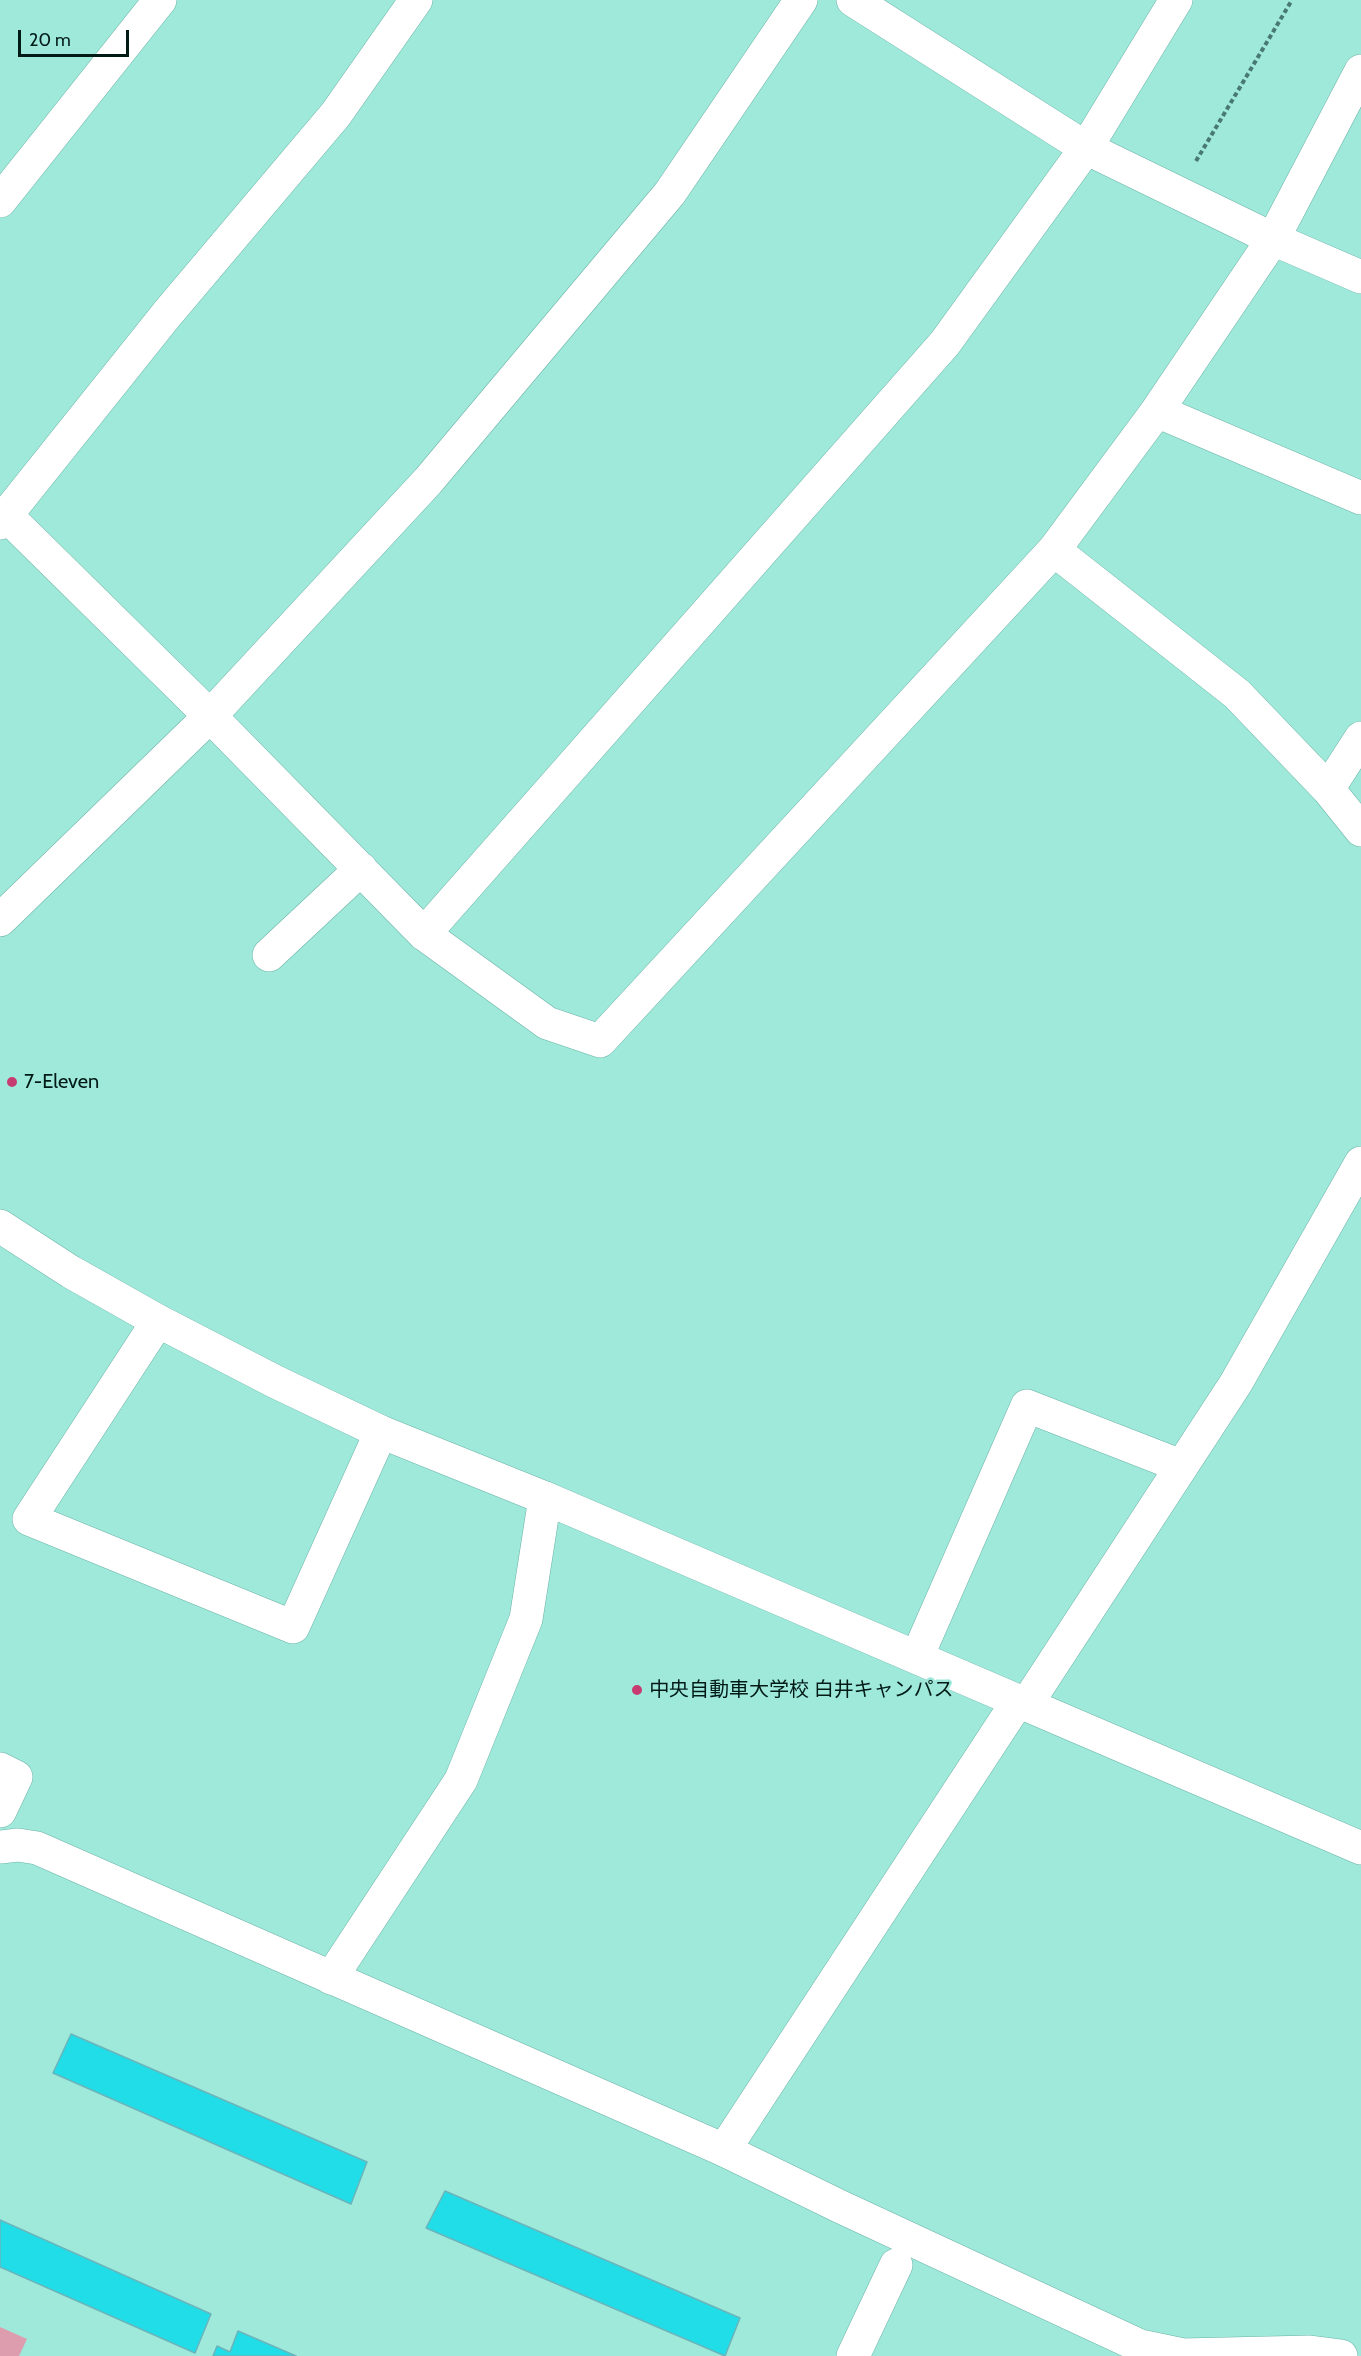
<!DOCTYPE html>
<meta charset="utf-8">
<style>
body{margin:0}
#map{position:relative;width:1361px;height:2356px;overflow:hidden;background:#9fe9db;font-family:Cabin,sans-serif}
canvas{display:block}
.scale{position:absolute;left:18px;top:30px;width:111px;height:27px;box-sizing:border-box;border:3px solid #001a16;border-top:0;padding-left:8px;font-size:18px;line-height:21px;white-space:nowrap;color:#001a16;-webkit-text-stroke:4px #9fe9db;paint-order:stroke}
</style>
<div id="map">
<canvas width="1361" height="2356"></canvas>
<div class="scale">20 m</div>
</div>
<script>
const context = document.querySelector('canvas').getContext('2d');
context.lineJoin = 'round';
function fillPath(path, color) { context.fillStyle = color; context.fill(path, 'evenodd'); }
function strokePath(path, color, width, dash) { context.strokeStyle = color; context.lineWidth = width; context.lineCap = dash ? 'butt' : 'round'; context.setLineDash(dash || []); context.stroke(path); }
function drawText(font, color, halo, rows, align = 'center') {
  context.font = font + ' Cabin,"Noto Sans JP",sans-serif'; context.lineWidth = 5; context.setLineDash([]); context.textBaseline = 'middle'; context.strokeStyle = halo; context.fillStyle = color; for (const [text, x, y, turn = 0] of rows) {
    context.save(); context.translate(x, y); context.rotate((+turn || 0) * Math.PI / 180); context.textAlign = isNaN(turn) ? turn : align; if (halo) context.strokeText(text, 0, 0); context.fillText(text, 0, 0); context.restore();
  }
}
fillPath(new Path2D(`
 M0,2327L27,2339L19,2356H0Z`), '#de9dae');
const building = new Path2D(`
 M71,2034L367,2162L351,2204L53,2073Z
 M445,2191L740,2318L725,2356L426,2228Z
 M0,2220L211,2314L195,2353L0,2267Z
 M238,2331L296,2356H213L217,2346L230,2352Z`);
fillPath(building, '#21dde8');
strokePath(building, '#69b5bb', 1.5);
const pedestrian = new Path2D(`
 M853,2356L896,2265`);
const minor = new Path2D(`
 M853,0L1086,148L1273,239L1361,277
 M0,201L160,0
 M1157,411L1361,498
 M7,516L210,716L424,934L547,1023L600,1041L1054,550L1157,411L1273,239L1361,71
 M0,523L167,314L336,114L416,0
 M1054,550L1237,694L1328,789L1361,830
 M1328,789L1361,738
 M424,934L945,343L1086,148L1176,0
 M269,955L361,869
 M158,1321L29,1519L293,1627L381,1432
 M917,1657L1027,1406L1181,1466
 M1026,1705L1236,1383L1361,1163
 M0,1769L16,1777L0,1811
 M331,1978L461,1780L526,1619L545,1498
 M724,2150L1018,1701L1361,1848`);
const tertiary = new Path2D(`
 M0,920L210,716L428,481L670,193L801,0
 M0,1226L71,1272L158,1321L276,1382L381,1432L545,1498L1018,1701
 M0,1847L18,1845L37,1848L724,2150L841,2207L1140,2346L1183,2355L1310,2352L1341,2356`);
strokePath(pedestrian, '#6ab3a7', 34);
strokePath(minor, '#6ab3a7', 34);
strokePath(tertiary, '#6ab3a7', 34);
strokePath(new Path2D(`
 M1196,161L1292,0`), '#497a71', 4, [4.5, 3]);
strokePath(pedestrian, '#fff', 33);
strokePath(minor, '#fff', 33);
strokePath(tertiary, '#fff', 33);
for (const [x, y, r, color] of [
 [12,1082,6,"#c73c70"],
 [637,1690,6,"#c73c70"]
]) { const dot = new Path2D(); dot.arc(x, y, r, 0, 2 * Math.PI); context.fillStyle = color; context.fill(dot); strokePath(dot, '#9fe9db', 2); }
drawText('20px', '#001a16', '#9fe9db', [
 ["7-Eleven",24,1082],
 ["中央自動車大学校 白井キャンパス",649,1690]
], 'left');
</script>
